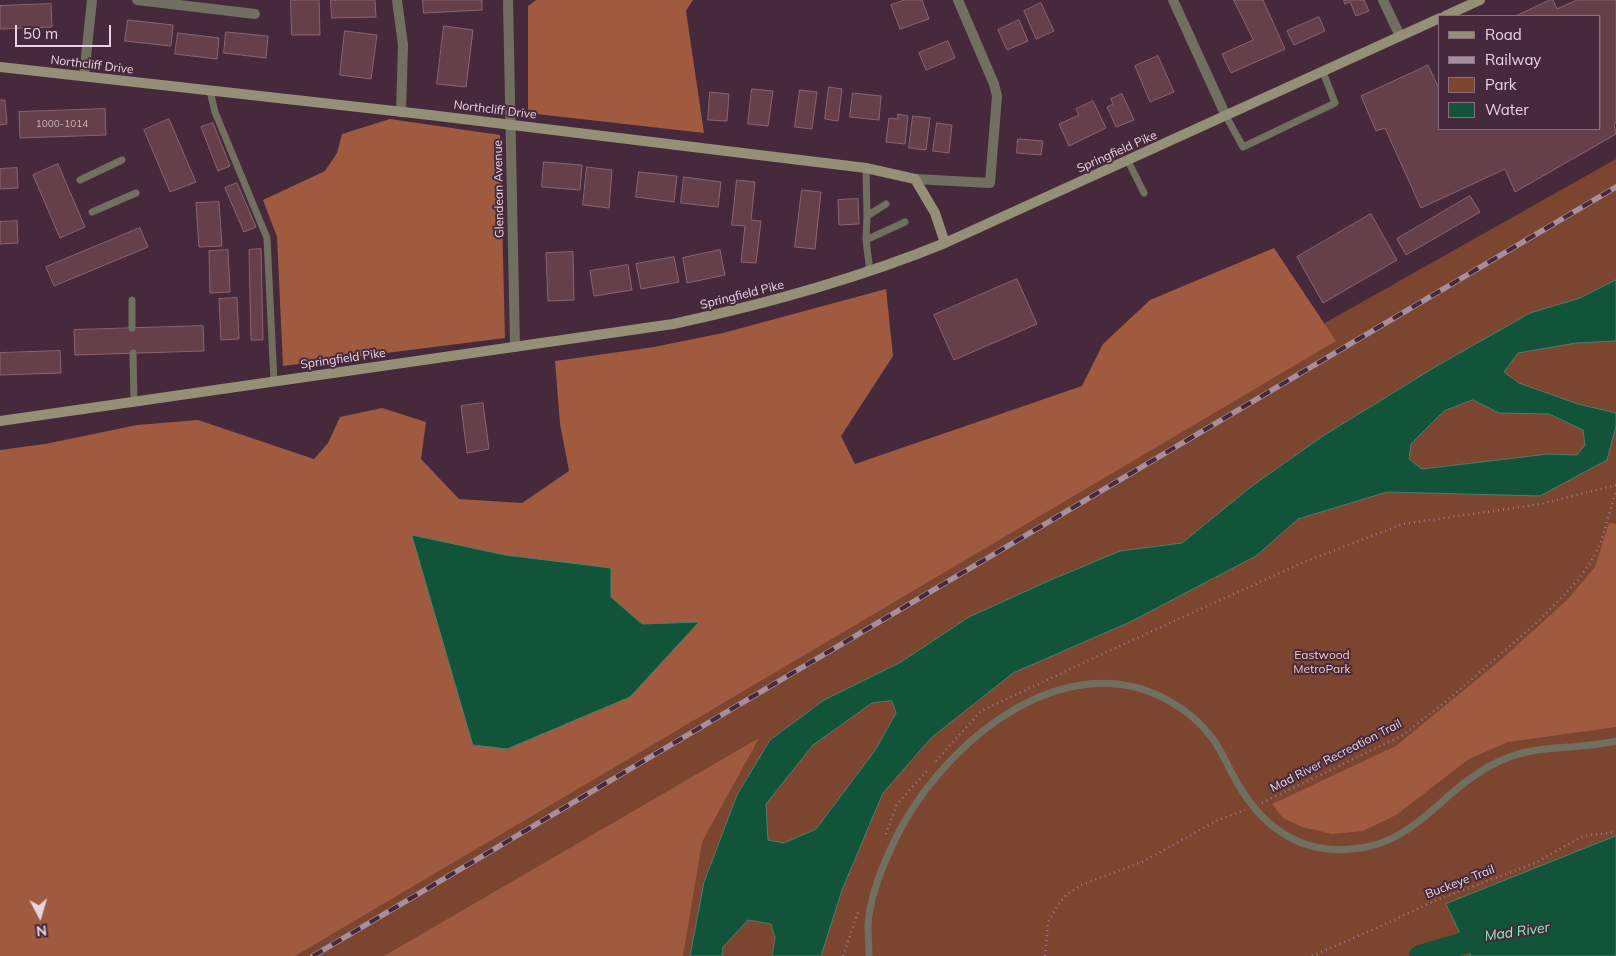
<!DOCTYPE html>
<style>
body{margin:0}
#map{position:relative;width:1616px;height:956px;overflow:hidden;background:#47293c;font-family:Mulish,sans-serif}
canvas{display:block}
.legend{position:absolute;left:1438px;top:15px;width:162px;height:115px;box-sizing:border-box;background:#47293c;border:1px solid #886e7e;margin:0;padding:6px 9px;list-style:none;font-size:15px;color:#e9d5e1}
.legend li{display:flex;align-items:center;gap:10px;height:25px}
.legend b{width:25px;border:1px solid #886e7e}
.north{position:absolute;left:15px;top:891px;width:50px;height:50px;-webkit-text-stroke:4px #47293c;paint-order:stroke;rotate:174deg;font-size:14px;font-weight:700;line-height:20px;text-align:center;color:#e9d5e1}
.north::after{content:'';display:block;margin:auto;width:18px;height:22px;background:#e9d5e1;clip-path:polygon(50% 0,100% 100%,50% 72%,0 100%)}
.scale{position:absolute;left:15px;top:25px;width:96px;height:22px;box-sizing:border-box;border:2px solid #e9d5e1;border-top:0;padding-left:6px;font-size:15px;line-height:18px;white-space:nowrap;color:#e9d5e1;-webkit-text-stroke:4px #47293c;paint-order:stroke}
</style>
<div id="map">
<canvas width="1616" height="956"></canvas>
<ul class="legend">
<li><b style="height:6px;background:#949077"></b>Road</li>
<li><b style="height:6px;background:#a78e9d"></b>Railway</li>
<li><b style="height:14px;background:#7c4530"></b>Park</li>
<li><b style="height:14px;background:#115439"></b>Water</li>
</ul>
<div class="north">N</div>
<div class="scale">50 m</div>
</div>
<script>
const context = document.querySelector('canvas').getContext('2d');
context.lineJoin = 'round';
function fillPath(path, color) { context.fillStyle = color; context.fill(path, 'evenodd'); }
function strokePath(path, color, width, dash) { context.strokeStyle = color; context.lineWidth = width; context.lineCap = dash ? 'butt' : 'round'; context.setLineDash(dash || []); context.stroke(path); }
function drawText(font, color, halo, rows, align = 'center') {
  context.font = font + ' Mulish,sans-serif'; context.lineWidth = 4; context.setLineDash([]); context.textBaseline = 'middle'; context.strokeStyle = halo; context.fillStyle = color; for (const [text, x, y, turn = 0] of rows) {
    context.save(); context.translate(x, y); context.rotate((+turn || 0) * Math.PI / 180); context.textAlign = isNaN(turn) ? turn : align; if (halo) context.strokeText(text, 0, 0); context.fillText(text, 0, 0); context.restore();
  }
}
fillPath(new Path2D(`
 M1616,159V956H232L332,882Z`), '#7c4530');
fillPath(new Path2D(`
 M536,0H693L686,11L704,133L528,113V6Z
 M390,119L500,135L505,338L283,366L277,237L263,200L325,171L337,153L342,134Z
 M1274,248L1336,341L295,956H0V450L45,444L137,425L198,420L314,459L328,443L340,417L382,408L426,422L421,459L459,499L522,503L569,471L560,424L555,361L654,347L723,333L886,289L893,356L841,436L855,464L1082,386L1103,344L1150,300Z
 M1609,523L1616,524V727L1508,742L1469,759L1396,815L1363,831L1332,834L1302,827L1283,818L1272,804L1396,746L1503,658L1568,599L1595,567Z
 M759,738L702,842L683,956H384Z`), '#a05a3f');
const water = new Path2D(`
 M1616,280V341L1576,343L1518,353L1504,372L1519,383L1578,404L1616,413V426L1607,460L1540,496L1387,492L1298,519L1256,556L1130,622L1013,673L931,738L883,793L842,890L821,956H772L775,938L771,924L748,920L723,947L722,956H690L704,882L737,795L770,740L824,700L901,662L969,617L1046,582L1120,551L1182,543L1252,486L1323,436L1435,367L1530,313L1580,298ZM1473,400L1499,413L1549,414L1583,430L1585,445L1577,455L1548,454L1422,469L1409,459L1411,444L1444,411ZM892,701L896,713L876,749L816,829L784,843L768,840L766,804L813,745L872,703Z
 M412,535L505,555L611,568V597L642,624L699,622L630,697L507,749L473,745Z
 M1616,836V956H1471L1446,904Z`);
fillPath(water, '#115439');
strokePath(water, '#527b6b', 1);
strokePath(new Path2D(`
 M1420,956L1494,934`), '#115439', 22);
const building = new Path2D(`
 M291,0H319L320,35H292Z
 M331,0H375L376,17L332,18Z
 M423,0H482V10L424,13Z
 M905,0H922L929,19L900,29L891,5Z
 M1234,0H1263L1285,49L1231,73L1222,54L1253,40Z
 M1344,0H1364L1369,11L1356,16L1350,2L1345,4Z
 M1550,0H1553L1557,9L1577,0H1616V123L1614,124L1616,134L1515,192L1505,169L1421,208L1385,128L1376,131L1361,96L1428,65L1440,91V129H1600V16H1516Z
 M1041,3L1054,31L1036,39L1024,11Z
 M51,4L52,27L0,29V6Z
 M1319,17L1325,31L1294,45L1287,31Z
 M128,20L173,25L171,46L125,41Z
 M1019,20L1028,41L1007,50L998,30Z
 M444,26L473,30L466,87L437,84Z
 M345,31L377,35L371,79L340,75Z
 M226,32L268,36L266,58L224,53Z
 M178,33L219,38L217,59L175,54Z
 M948,41L955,58L926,70L919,53Z
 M1158,56L1174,92L1150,102L1135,66Z
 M829,87L842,89L838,121L825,119Z
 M752,89L773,91L768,126L748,124Z
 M800,90L817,92L812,129L795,127Z
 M710,92L729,94L727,121L708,120Z
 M853,93L881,96L879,120L850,117Z
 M1122,94L1134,120L1116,127L1107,107L1113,104L1111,99Z
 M0,100H5L7,124L0,125Z
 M1093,101L1106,128L1069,146L1059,124L1079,115L1076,109Z
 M105,109L106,135L20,138L19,112Z
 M898,114L908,116L905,144L886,142L889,118L898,119Z
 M913,116L930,118L926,150L909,148Z
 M169,119L196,182L170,192L144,130Z
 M213,123L230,166L218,171L201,127Z
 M937,123L952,125L949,153L933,151Z
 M1018,139L1043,141L1041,155L1017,153Z
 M544,162L582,165L580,190L542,187Z
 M58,164L85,227L60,238L33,175Z
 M587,167L612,170L609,208L583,205Z
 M17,168L18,188L0,189V169Z
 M639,172L677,176L674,202L636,197Z
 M684,177L721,182L718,207L681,203Z
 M737,180L755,182L751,220L761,221L756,263L741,262L745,226L732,225Z
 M237,183L256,227L244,232L225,188Z
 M802,190L821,192L815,249L795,247Z
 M1470,196L1480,212L1406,255L1397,239Z
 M858,199L859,224L839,225L838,200Z
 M219,202L222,246L199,247L196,203Z
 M1371,214L1397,260L1323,303L1297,257Z
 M17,221L18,243L0,244V222Z
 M140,228L148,247L54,286L46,267Z
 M261,249L263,340H251L249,250Z
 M228,250L230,292L210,293L209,251Z
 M720,250L725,275L687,283L683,258Z
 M573,252L574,300L548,301L546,253Z
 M674,257L679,282L641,289L636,264Z
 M628,265L632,290L594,296L590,271Z
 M1017,279L1037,324L954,360L934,315Z
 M237,298L239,339L221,340L219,299Z
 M203,326L204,351L75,355L74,330Z
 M60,351L61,373L0,375V353Z
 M483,403L489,449L467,453L461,406Z`);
fillPath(building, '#65404a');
strokePath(building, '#8b646e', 1);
strokePath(new Path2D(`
 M936,761L981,711L1113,649L1304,562L1403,524L1541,504L1616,485
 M1262,803L1403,735L1449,699L1541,619L1578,580L1591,562L1601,542L1616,491
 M886,834L897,804L927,771
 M843,956L859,910
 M1045,956L1048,922L1060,902L1066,895L1081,885L1144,861L1216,821L1245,810
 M1312,956L1379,927L1432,902L1535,863L1583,836L1616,832`), '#987f8f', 2.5, [1, 4]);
strokePath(new Path2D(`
 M210,91L215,112L267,238L274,382
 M1226,116L1243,147L1335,103L1323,72
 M1128,161L1144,193
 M866,168L867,216L886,204
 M80,180L122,160
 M92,212L136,193
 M866,240L867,216
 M870,272L866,240L905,222
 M132,300V328
 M133,353L134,402
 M869,956C869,946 868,936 868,926C869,900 880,872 891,848C934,751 1061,638 1171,702C1187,711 1202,724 1213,739C1222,751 1227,765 1235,779C1255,815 1283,844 1327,849C1416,858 1436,786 1507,758C1542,744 1580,750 1616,741`), '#717060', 7);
strokePath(new Path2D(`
 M137,0L255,14
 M397,0L403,45L401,112
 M508,0L515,347
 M1173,0L1226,116
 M1383,0L1400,36
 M84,76L92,0
 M915,179L990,183L997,96L994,84L958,0`), '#717060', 10);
strokePath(new Path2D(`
 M1445,16L1480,0
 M0,67L430,115L866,168L915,179L935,213L945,243
 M0,421L673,324C766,304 857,279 945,243L1440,18`), '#949077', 10);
const rail = new Path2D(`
 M313,956L1616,187`);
strokePath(rail, '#a78e9d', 5.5);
strokePath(rail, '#47293c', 4, [11]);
drawText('10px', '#c8b0bb', null, [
 ["1000-1014",62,124]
]);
drawText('12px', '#e9d5e1', '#47293c', [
 ["Northcliff Drive",92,65,7],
 ["Northcliff Drive",495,110,7],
 ["Springfield Pike",1117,152,-24],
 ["Glendean Avenue",499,189,-91],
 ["Springfield Pike",742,295,-14],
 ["Springfield Pike",343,359,-8],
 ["Mad River Recreation Trail",1336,756,-27],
 ["Buckeye Trail",1460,882,-21]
]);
drawText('12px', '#f6cdbd', '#47293c', [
 ["Eastwood",1322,655],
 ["MetroPark",1322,669]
]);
drawText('italic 14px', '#81f3bd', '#47293c', [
 ["Mad River",1517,932,-8]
]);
</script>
